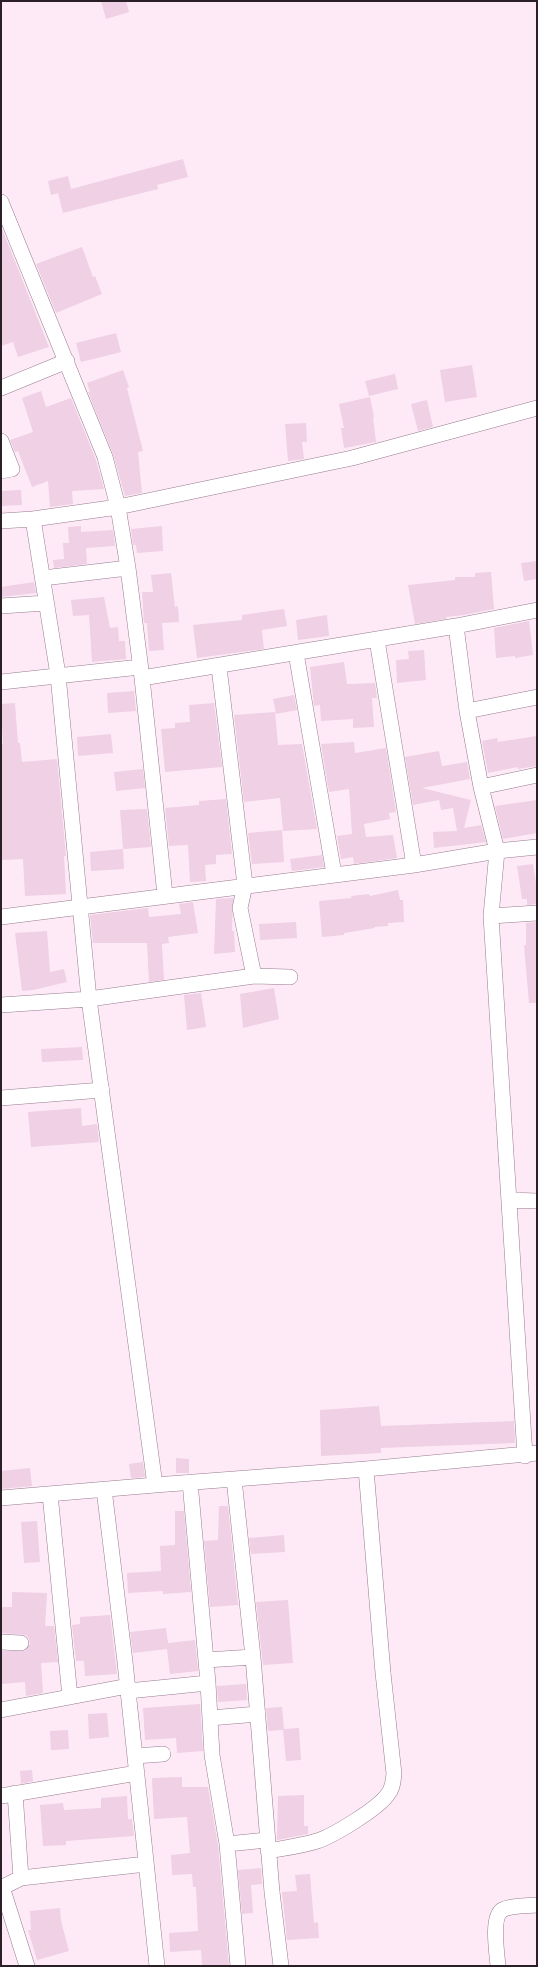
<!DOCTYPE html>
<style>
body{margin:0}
#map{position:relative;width:538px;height:1967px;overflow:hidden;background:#feeaf7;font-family:"Work Sans",sans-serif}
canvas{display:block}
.frame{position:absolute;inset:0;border:2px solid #2c2028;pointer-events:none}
</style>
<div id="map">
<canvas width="538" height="1967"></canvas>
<div class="frame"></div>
</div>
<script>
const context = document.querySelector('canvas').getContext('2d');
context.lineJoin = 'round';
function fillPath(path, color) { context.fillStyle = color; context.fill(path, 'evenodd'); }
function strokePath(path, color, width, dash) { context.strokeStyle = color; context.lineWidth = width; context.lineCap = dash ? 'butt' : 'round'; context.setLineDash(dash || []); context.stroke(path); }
fillPath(new Path2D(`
 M101,1H126L129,12L106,19Z
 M183,159L188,177L157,185L158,189L63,213L58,193L51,195L48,181L68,176L71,189Z
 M1,226L49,347L18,357L13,342L1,346Z
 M82,247L93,277L95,276L102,294L56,313L36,264Z
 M116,333L121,352L81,362L76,343Z
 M472,365L477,397L445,402L440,370Z
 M123,370L129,387L127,388L143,451L138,452L142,493L125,496L113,454L88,392H90L87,383Z
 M395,374L398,389L369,396L365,381Z
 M41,391L46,407L71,398L96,460L104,489L72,491L73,504L50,507L48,481L32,487L18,451L15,452L10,440L33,432L22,398Z
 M370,397L374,417H373L376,442L344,448L341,428H344L339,404Z
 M427,400L433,427L418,431L411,404Z
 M306,423L307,442H302L304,459L288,461L285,424Z
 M21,490L22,505L1,506V491Z
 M81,526V532L113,530L115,546L86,548L87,564L54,568L53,560L64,559L63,543H69L68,527Z
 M162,526L163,551L137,553L136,545H133L131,529Z
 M537,561V579L524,581L521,563Z
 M491,572L494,609L464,615L446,617V619L415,624L408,585L455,580V577H475V573Z
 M171,573L175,607L178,606L179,622L162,623L164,650L149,651L147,623H144L142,592H153L151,575Z
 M34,582L36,593L1,597V587Z
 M104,597L110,628L118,627L119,641H125L126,659L92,662L89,615L73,616L71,600Z
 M284,609L287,626L262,630L264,649L197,658L193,625L242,620V615Z
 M327,615L329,636L298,640L296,620Z
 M529,621L533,655L515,658V656L496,658L494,628Z
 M424,650L426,680L397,683L396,660L409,659L408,651Z
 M344,662L347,684L375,683L377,698H372L374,727L353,728V719L321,721L320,705L314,706L310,667Z
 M134,691L136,711L108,713L107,693Z
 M294,695L297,710L276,714L273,699Z
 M15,703L18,743H20L22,762L57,759L66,856H64L66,894L25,896L23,859L1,860V744H3L1,704Z
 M214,703L222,767L165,772L161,729L175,728V723L190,722L189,705Z
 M275,712L278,745L302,744L317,829L283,831L280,798L244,802L234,715Z
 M111,734L113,753L78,756L77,737Z
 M537,736V766L518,769V767L488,773L482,741L497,738L498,742Z
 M354,742L355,753L386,748L396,812L389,813L390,819L364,824L366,837L393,835L397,858L354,864L353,857L341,859L337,836L352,834L349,789L329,792L321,744Z
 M439,751L442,766L467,762L470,779L422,788L471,800L464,828L481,825L486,842L434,848L433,832L457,831L453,808L441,810L439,800L413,805L405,757Z
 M143,769L145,788L116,791L114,772Z
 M226,799L232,854L216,855V864L205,865L206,881L190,882L188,845L169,846L165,808L199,805V801Z
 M537,800V833L503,839L495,806Z
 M147,809L151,847L123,849L120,810Z
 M282,830L284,862L252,864L248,833Z
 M123,849L124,869L91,871L90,852Z
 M322,855L324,867L292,871L290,859Z
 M533,864L537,889V904L527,905V899H522L517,866Z
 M398,890L400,900H403L404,922L388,923V926L374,927L375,928L344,933V935L322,937L319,901L352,898L351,896L369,894L370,896Z
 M233,898L232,931H234L235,952L214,954L216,899Z
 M193,902L198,933L168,937L169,943L162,944L164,980L149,982L147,943H93L90,915L148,908L149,917L181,914L179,904Z
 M296,922L297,938L260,940L259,924Z
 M537,922V1003H529L524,945H526V923Z
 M47,931L50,972L64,969L67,982L33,990L22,991L15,933Z
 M274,988L279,1019L243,1028L240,994Z
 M201,993L206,1027L187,1030L184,995Z
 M82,1047L83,1060L42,1062L41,1049Z
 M81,1108L82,1126L97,1124L99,1142L31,1147L28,1112Z
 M379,1406L381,1426L514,1421L515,1443L381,1448V1453L321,1456L320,1410Z
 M176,1458L189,1459V1473H176Z
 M143,1462L145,1477L131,1478L129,1464Z
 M30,1468L32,1486L1,1489V1471Z
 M219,1506H228L238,1605L210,1607L204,1541L218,1540Z
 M175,1511H184L191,1592L163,1594V1591L128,1593L127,1573L161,1571L160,1546L175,1545Z
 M37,1521L40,1562L24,1563L21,1522Z
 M284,1535L285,1552L251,1554L249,1538Z
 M12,1592L47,1593L45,1626H54L58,1662L41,1663L43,1693L26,1696L25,1682L1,1684V1651H25L30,1644L29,1639L26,1635L1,1633V1607H12Z
 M288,1600L293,1663L263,1665L256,1602Z
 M110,1615L117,1674L85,1676L84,1661H76L72,1625L80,1624V1617Z
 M166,1628L168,1643L195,1640L198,1671L170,1674L167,1649L133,1653L130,1632Z
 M246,1684L247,1700L218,1702L217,1686Z
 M200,1704L203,1751L177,1753L176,1738L145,1740L143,1708Z
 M282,1707L284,1729L299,1728L301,1760L286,1761L283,1730L268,1731L266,1708Z
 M107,1713L109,1737L89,1739L88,1714Z
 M68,1730L69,1749L51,1750L50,1731Z
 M32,1770L33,1781L21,1784L20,1771Z
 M182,1777V1787H208L218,1845L229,1966H202L201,1950L170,1952L169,1933L198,1931L196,1887H193L192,1874L172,1875L171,1855L190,1853L187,1817L154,1819L152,1778Z
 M304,1795V1826H308V1834L277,1840L278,1796Z
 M127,1796L128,1819H132L134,1836L66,1841V1845L43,1846L40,1805L63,1803L64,1810L101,1808V1798Z
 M261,1868L262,1884L251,1885L253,1913L242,1914L238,1870Z
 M310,1874L314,1923L318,1922L319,1938L287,1940L282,1892L297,1891L295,1875Z
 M60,1908L61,1921L69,1951L37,1960L28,1930H31L30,1911Z`), '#efd0e4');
const minor = new Path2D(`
 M1,202L105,457L118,507L128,568L142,678L456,626L467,711L481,787L497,851L491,916L525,1456
 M1,388L67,361
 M1,441L12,469L1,471
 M33,519L58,675L89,999L155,1485
 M1,521L33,519L118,507L352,458L537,408
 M43,578L128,568
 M1,606L46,603
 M456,626L537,610
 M377,640L414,865
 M296,653L334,874
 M219,667L245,885L240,908L254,976
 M142,678L165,895
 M1,682L140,667
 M467,711L537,697
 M481,787L537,775
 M491,916L537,913
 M1,917L414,865L497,851L537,847
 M1,1005L89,999L254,976L290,977
 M1,1098L102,1090
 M509,1200L537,1201
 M234,1479L253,1657L272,1892L281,1966
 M190,1482L208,1683L212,1755L227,1844L238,1966
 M104,1489L125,1662L157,1966
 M50,1494L70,1697
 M1,1498L155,1485L366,1469L537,1453
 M1,1642L21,1643
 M206,1660L253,1657
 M128,1691L208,1683
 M1,1710L128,1686
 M210,1718L258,1714
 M135,1756L163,1754
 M15,1793L21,1878
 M1,1796L137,1773
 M227,1844L267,1840
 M268,1851C285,1848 301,1846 317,1841C333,1836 379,1808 388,1794C393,1788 393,1781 394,1774L383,1673L366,1469
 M2,1887L27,1966
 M1,1888L21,1878L146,1864
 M498,1966C497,1953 491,1918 502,1910C511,1905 527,1906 537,1905`);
strokePath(minor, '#977b8e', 16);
strokePath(minor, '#fff', 15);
</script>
